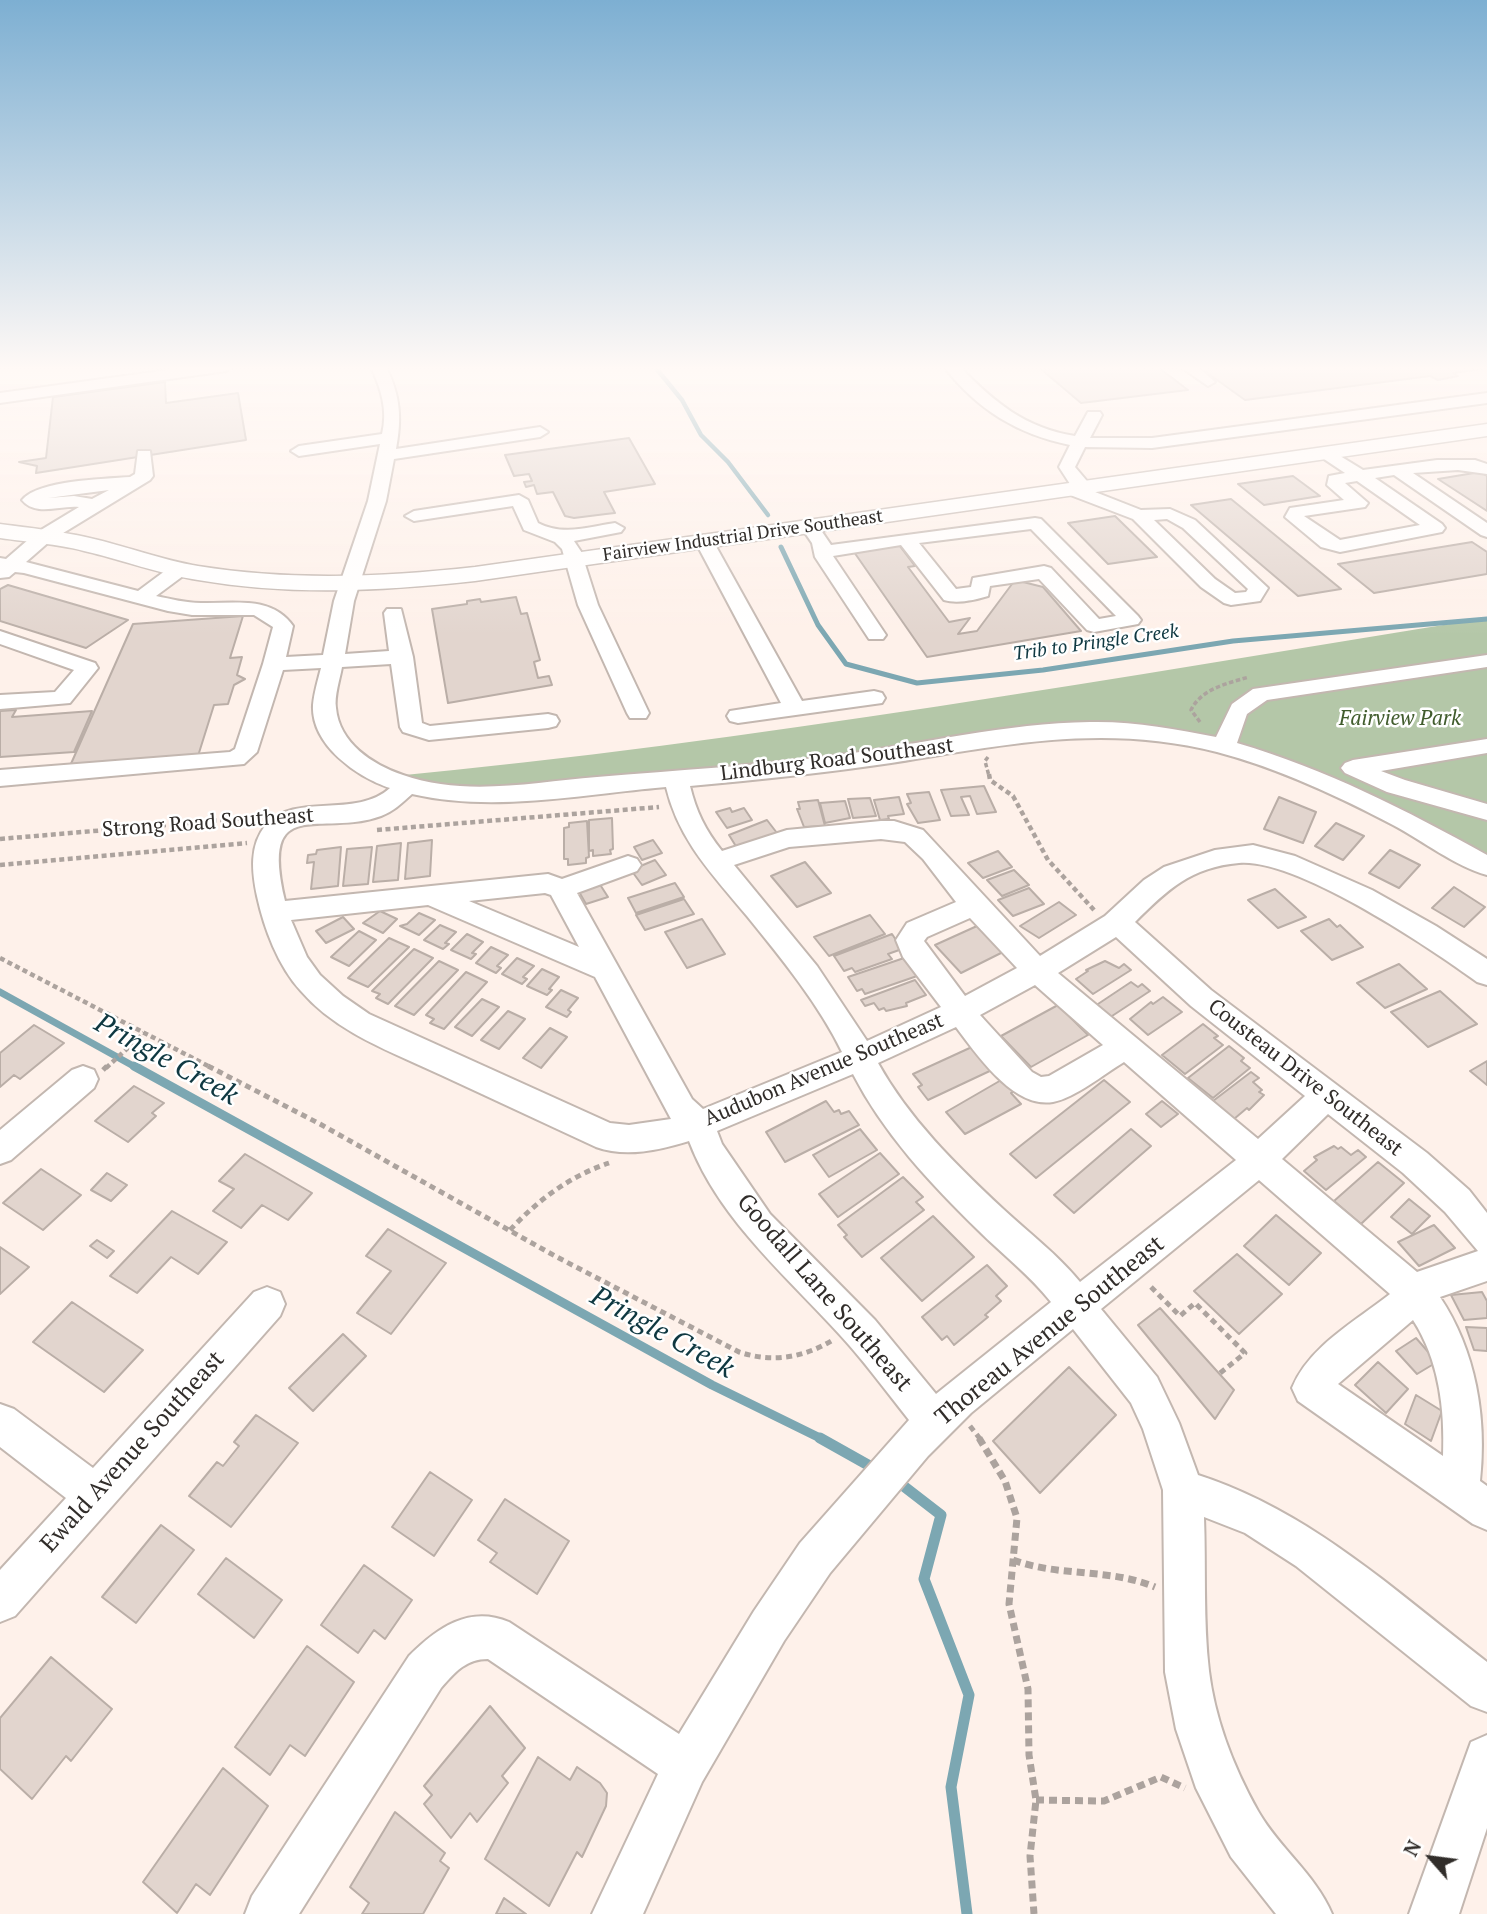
<!DOCTYPE html>
<style>
body{margin:0}
#map{position:relative;width:1487px;height:1914px;overflow:hidden;background:#fef1ea;font-family:"PT Serif",serif}
canvas{display:block}
.north{position:absolute;left:1396px;top:1823px;width:70px;height:70px;-webkit-text-stroke:5px #fff;paint-order:stroke;rotate:298deg;font-size:19px;font-weight:700;line-height:28px;text-align:center;color:#312d2a}
.north::after{content:'';display:block;margin:auto;width:24px;height:32px;background:#312d2a;clip-path:polygon(50% 0,100% 100%,50% 72%,0 100%)}
</style>
<div id="map">
<canvas width="1487" height="1914"></canvas>
<div class="north">N</div>
</div>
<script>
const context = document.querySelector('canvas').getContext('2d');
context.lineJoin = 'round';
function fillPath(path, color) { context.fillStyle = color; context.fill(path, 'evenodd'); }
function strokePath(path, color, width, dash) { context.strokeStyle = color; context.lineWidth = width; context.lineCap = dash ? 'butt' : 'round'; context.setLineDash(dash || []); context.stroke(path); }
function drawText(font, color, halo, rows, align = 'center') {
  context.font = font + ' "PT Serif",serif'; context.lineWidth = 5; context.setLineDash([]); context.textBaseline = 'middle'; context.strokeStyle = halo; context.fillStyle = color; for (const [text, x, y, turn = 0] of rows) {
    context.save(); context.translate(x, y); context.rotate((+turn || 0) * Math.PI / 180); context.textAlign = isNaN(turn) ? turn : align; if (halo) context.strokeText(text, 0, 0); context.fillText(text, 0, 0); context.restore();
  }
}
fillPath(new Path2D(`
 M1487,618V866L1299,770L1125,730L505,793L385,777C754,742 1121,677 1487,618Z`), '#b4c7a8');
strokePath(new Path2D(`
 M655,367L682,400L701,435L728,462L768,515`), '#7ca7b2', 4.5);
strokePath(new Path2D(`
 M781,547L818,625L846,664L917,683L1043,670L1233,641L1487,619`), '#7ca7b2', 5);
strokePath(new Path2D(`
 M0,992L137,1068`), '#7ca7b2', 7);
strokePath(new Path2D(`
 M134,1066L712,1385L824,1440`), '#7ca7b2', 9);
strokePath(new Path2D(`
 M820,1438L877,1470
 M897,1481L941,1515L924,1579L969,1695L951,1787L967,1914`), '#7ca7b2', 11);
const building = new Path2D(`
 M1062,367H1158L1188,390L1081,403L1042,370Z
 M1199,367H1487V368L1453,373L1458,376L1438,380L1430,376L1245,400Z
 M165,382L166,403L238,393L246,440L36,473L37,466L19,462L46,458L53,397Z
 M629,438L655,484L604,492L615,513L606,514L574,518L565,516L553,492L537,494L534,485L526,487L524,482L532,481L529,474L514,476L505,455Z
 M1480,472L1487,476V511L1438,479Z
 M1293,476L1320,496L1264,505L1238,484Z
 M1231,499L1341,589L1298,596L1191,505Z
 M1115,516L1157,557L1108,564L1068,523Z
 M1472,542L1487,552V574L1374,593L1338,564Z
 M899,545L915,566L908,567L949,622L970,618L958,634L977,631L1015,580L1043,587L1081,631L927,657L854,552Z
 M8,585L128,620L86,648L0,621V589Z
 M516,597L521,614L527,613L540,660L534,662L538,678L549,676L552,685L448,703L432,609L467,604V601L480,599L481,602Z
 M243,616L230,658L242,657L237,675L245,679L234,685L228,704L214,705L198,756L70,766L133,624Z
 M16,710L12,717L92,711L74,752L0,757V711Z
 M984,786L996,812L977,814L970,796L961,797L969,815L951,816L941,790Z
 M929,792L940,820L918,823L907,804L911,803L907,794Z
 M899,797L904,814L888,816L889,819L880,820L874,800Z
 M1279,797L1316,812L1303,843L1264,829Z
 M870,798L876,816L853,818L848,799Z
 M818,800L825,826L804,827L797,809H800L798,802Z
 M845,801L850,818L825,823L820,803Z
 M730,808L732,812L744,808L752,820L727,828L716,812Z
 M612,818L613,849L610,850L611,854L593,856V850L589,851V820Z
 M767,820L777,833L737,848L729,835Z
 M587,821L589,857L586,858V863L568,865V859H564V828L569,827V823Z
 M1336,823L1364,836L1343,860L1315,846Z
 M432,840L430,876L405,879L408,843Z
 M653,840L662,853L642,860L634,847Z
 M401,843L398,880L373,882L377,846Z
 M341,847L338,886L311,889L314,862L307,863L308,855L316,854L317,850Z
 M372,847L368,884L343,886L347,849Z
 M1390,850L1420,865L1399,888L1369,873Z
 M998,851L1012,867L983,878L968,863Z
 M655,860L666,875L642,885L631,870Z
 M805,862L831,893L797,907L771,876Z
 M1014,870L1029,885L1002,896L987,880Z
 M599,883L608,897L586,904L578,890Z
 M675,883L684,897L636,913L628,898Z
 M1454,887L1485,907L1464,927L1432,908Z
 M1029,888L1044,904L1013,916L998,900Z
 M1275,889L1306,917L1278,928L1248,900Z
 M684,899L694,914L645,930L636,915Z
 M1059,902L1076,915L1039,938L1020,926Z
 M380,911L397,919L383,933L363,923Z
 M419,913L435,920L419,935L400,926L407,924Z
 M870,915L885,934L829,956L814,937Z
 M343,917L354,929L326,943L316,931Z
 M702,919L725,954L687,968L665,932Z
 M1329,919L1337,927L1340,925L1363,947L1332,960L1301,931Z
 M440,925L456,932L445,943L449,944L443,949L424,940Z
 M977,926L1003,952L961,973L935,945Z
 M359,931L376,940L349,966L331,957Z
 M467,934L483,942L472,953L476,954L471,959L451,950Z
 M892,934L902,949L888,954L892,959L855,972L852,968L844,971L834,956Z
 M389,938L409,947L368,987L348,978Z
 M491,947L508,955L497,966L501,968L496,973L476,963Z
 M414,949L433,958L388,1004L376,998L380,994L372,991Z
 M907,957L920,975L865,994L862,989L857,991L848,977Z
 M517,958L534,966L523,977L527,979L522,984L502,974Z
 M439,961L458,970L414,1015L395,1006Z
 M1105,961L1119,968L1124,964L1131,970L1093,994L1076,979L1088,971L1086,970Z
 M1399,964L1427,989L1385,1008L1357,983Z
 M542,969L559,977L549,989L552,990L547,995L527,986Z
 M466,972L487,982L444,1029L430,1023L434,1019L426,1015Z
 M915,980L926,995L906,1003L907,1006L886,1011L884,1008L879,1010L874,1003L865,1006L861,1000Z
 M1131,982L1138,987L1142,984L1150,991L1109,1018L1095,1006Z
 M561,990L578,998L568,1010L571,1012L567,1017L546,1007Z
 M1440,991L1477,1024L1428,1047L1391,1012Z
 M1163,997L1182,1012L1148,1035L1130,1019L1151,1002L1153,1004Z
 M482,999L499,1007L472,1036L455,1027Z
 M1058,1005L1088,1035L1031,1067L1001,1036Z
 M508,1011L525,1019L499,1049L481,1040Z
 M1203,1024L1218,1036L1214,1038L1223,1045L1185,1074L1162,1055Z
 M34,1025L64,1043L20,1079L14,1075L0,1087V1053Z
 M550,1028L567,1037L541,1068L523,1058Z
 M974,1046L994,1069L928,1100L918,1087L922,1085L913,1074Z
 M1229,1046L1244,1058L1241,1061L1250,1068L1213,1098L1188,1078Z
 M1487,1061V1085L1470,1071Z
 M1251,1072L1259,1078L1253,1082L1262,1090L1259,1092L1264,1095L1249,1110L1247,1108L1234,1119L1213,1101Z
 M1003,1079L1014,1091L1011,1093L1021,1104L965,1134L946,1112Z
 M1104,1080L1130,1102L1036,1178L1010,1154Z
 M134,1086L164,1103L152,1113L156,1116L128,1142L95,1121Z
 M826,1101L834,1112L839,1110L841,1114L849,1111L859,1125L785,1162L766,1132Z
 M1162,1101L1178,1114L1161,1127L1146,1114Z
 M860,1129L877,1150L829,1177L813,1155Z
 M1131,1129L1151,1146L1074,1213L1054,1195Z
 M1334,1146L1338,1149L1341,1147L1351,1155L1358,1150L1366,1157L1326,1190L1304,1171L1317,1160L1314,1157Z
 M880,1153L899,1174L838,1217L819,1194Z
 M245,1154L312,1193L288,1220L262,1205L241,1228L213,1211L234,1189L219,1181Z
 M1378,1162L1404,1183L1361,1224L1334,1201Z
 M41,1169L81,1195L43,1230L3,1203Z
 M107,1173L127,1185L111,1201L91,1190Z
 M903,1177L923,1197L916,1202L924,1210L862,1257L844,1237L847,1235L838,1225Z
 M1409,1199L1430,1216L1412,1234L1391,1217Z
 M172,1211L227,1242L198,1274L171,1257L137,1293L110,1276Z
 M1276,1215L1321,1253L1289,1285L1244,1246Z
 M933,1216L974,1257L922,1301L881,1258Z
 M1434,1225L1455,1248L1419,1266L1398,1242Z
 M388,1229L446,1263L391,1334L357,1313L391,1271L366,1256Z
 M97,1240L114,1251L107,1258L90,1246Z
 M0,1247L29,1267L0,1294Z
 M1237,1254L1282,1294L1239,1334L1194,1291Z
 M987,1265L1007,1286L996,1296L1001,1301L985,1315L988,1317L954,1345L947,1336L942,1340L922,1317Z
 M1482,1292L1487,1301V1318L1464,1320L1451,1295Z
 M72,1302L143,1350L104,1392L33,1342Z
 M1160,1308L1234,1390L1215,1419L1138,1325Z
 M1466,1327L1487,1328V1351L1474,1350Z
 M343,1334L366,1356L313,1411L289,1388Z
 M1416,1338L1437,1362L1417,1374L1396,1351Z
 M1378,1362L1408,1389L1386,1413L1355,1385Z
 M1069,1367L1116,1415L1040,1493L993,1441Z
 M1416,1395L1442,1411L1431,1441L1405,1424Z
 M256,1415L298,1443L231,1527L189,1496L217,1462L223,1466L239,1446L234,1442Z
 M430,1472L472,1500L434,1556L392,1527Z
 M505,1499L569,1541L537,1594L490,1562L497,1553L478,1540Z
 M161,1525L194,1550L136,1623L102,1597Z
 M226,1558L282,1600L254,1638L198,1594Z
 M364,1565L412,1600L385,1639L374,1630L358,1653L321,1625Z
 M307,1646L354,1682L305,1756L290,1745L270,1775L235,1747Z
 M51,1657L112,1709L71,1761L66,1756L32,1799L0,1769V1718Z
 M490,1706L525,1748L502,1776L508,1783L477,1822L470,1813L451,1838L424,1804L432,1795L424,1786Z
 M538,1757L570,1780L577,1767L600,1783L607,1793L606,1806L582,1857L577,1852L549,1906L485,1859Z
 M223,1768L268,1806L210,1895L196,1884L177,1913L143,1882Z
 M395,1812L445,1853L440,1861L449,1868L423,1914H362L369,1903L350,1887Z
 M504,1898L526,1914H496Z`);
fillPath(building, '#e2d5ce');
strokePath(building, '#baaea7', 2);
const minor = new Path2D(`
 M190,367H233L226,371L0,403V393Z
 M371,367H386C400,395 402,418 396,449L540,427L548,432L540,437L394,459L386,501L354,601L345,654L389,651L384,613L387,609H401L413,657L422,723L430,726L548,714L556,716L559,721L556,726L548,728L429,740L403,732L400,727L391,664L342,667C340,679 334,696 336,708C339,743 373,765 403,775C465,797 534,782 597,777C678,770 758,766 839,755C923,744 1006,723 1090,722C1133,721 1175,729 1216,737L1232,704L1253,689L1487,655V667L1267,700L1247,714L1237,743C1326,769 1406,810 1487,855V875C1455,866 1423,841 1393,825C1338,796 1278,768 1217,752C1103,723 1004,745 891,763C824,773 757,780 690,786C696,811 705,830 722,851L787,830L881,821H894L923,830L1040,956L1105,916L1144,880L1164,867L1215,850L1253,845L1295,856L1372,890L1436,926L1487,959V985L1477,982C1429,947 1296,858 1239,863C1191,867 1167,890 1135,922L1211,990L1427,1153L1469,1190L1487,1213V1281L1440,1297C1476,1351 1487,1418 1480,1481L1487,1486V1530L1473,1524L1298,1401L1292,1388C1309,1346 1356,1321 1390,1294L1259,1180L1101,1309L1157,1377L1179,1423L1198,1475C1310,1511 1395,1591 1487,1662V1712L1471,1706L1296,1566L1245,1533L1204,1517C1206,1568 1203,1621 1209,1671C1215,1720 1234,1768 1258,1811C1279,1848 1316,1875 1332,1914H1276L1231,1857L1196,1788L1176,1729L1165,1672L1163,1490L1143,1429L1131,1403L1073,1329L971,1413L928,1456L830,1573L784,1641L702,1782L643,1914H592L658,1774L488,1659C466,1659 455,1672 441,1688L299,1914H245L252,1896L409,1656C437,1628 469,1605 509,1622L679,1734L754,1611L800,1543L909,1420C889,1395 870,1369 849,1345C793,1281 720,1223 689,1141C659,1150 626,1158 596,1147C544,1123 493,1099 441,1075C392,1052 337,1033 301,991C278,966 264,928 257,896C252,872 249,845 266,825C294,792 356,819 390,788C357,777 311,745 313,705C314,693 318,680 321,668L283,670L257,752L244,764L0,786V770L230,752L235,749L263,664L273,627L254,615H192L168,611L24,573L15,572L9,577L0,578V558L6,559L36,533L79,507C60,505 36,517 22,500C39,480 104,479 130,477L135,474L138,451H150L153,476L150,480L50,541L26,562L138,591L173,565H187L190,569L187,573L156,596C171,599 186,603 201,603C234,604 271,595 293,626L286,657L323,655L334,601L368,501L380,444L299,456L291,451L299,446L382,434C388,410 381,389 371,367ZM109,490L92,499L74,496L48,498ZM666,787C679,841 713,875 747,916C781,958 818,1003 842,1052L703,1109L692,1099L577,893L637,871L641,865L637,859L628,856L562,879L548,874L285,901C259,792 321,838 381,816C394,811 402,803 412,794C494,813 583,794 666,787ZM881,839L905,842L923,859L956,902L907,923L896,940L903,957L941,1007L867,1041L817,966L734,865L789,847ZM545,893L551,895L579,947L469,901ZM428,905L595,977L671,1119L629,1125L610,1123L369,1014L343,996L320,975L307,957L291,920ZM970,918L1017,968L965,996L924,941L927,937ZM1116,937L1191,1006L1305,1096L1258,1139L1058,973ZM1035,985L1103,1045L1049,1076L1041,1077L1032,1072L980,1015ZM956,1027C977,1055 1014,1109 1053,1102C1075,1098 1104,1074 1124,1062L1236,1160L1080,1282C1057,1254 1029,1233 1002,1208C956,1165 909,1119 878,1063ZM853,1074C884,1134 930,1183 978,1230C1002,1254 1030,1275 1051,1302L936,1394L875,1320L770,1214L722,1144L717,1131ZM1328,1114L1403,1173L1445,1212L1478,1251L1417,1272L1282,1159ZM1413,1320C1439,1360 1445,1409 1443,1456L1338,1384Z
 M944,367H960C994,402 1025,428 1075,436L1088,412H1100L1102,415L1090,438H1152L1487,393V403L1152,448L1085,447L1075,467L1092,487L1090,490L1141,510L1170,509L1195,520L1268,588L1260,601L1231,605L1224,603L1201,587L1133,519L1065,493L1062,489L1070,484L1059,467L1070,445C1017,434 978,410 944,367ZM1167,519L1183,528L1248,589L1246,592L1235,593L1215,579L1154,520Z
 M1181,367H1198L1215,382L1208,386Z
 M1327,448L1363,470L1437,460H1475L1487,464V474L1458,470L1413,473L1487,523V537L1481,535L1394,475L1375,478L1442,524L1445,528L1442,532L1340,552L1321,547L1285,517L1290,508L1344,500L1327,485L1329,476L1345,473L1321,457L1319,453L1321,449ZM1357,481L1420,525L1340,540L1304,516L1365,507L1368,503L1345,483Z
 M519,495L528,500L538,523C563,536 588,527 615,523L624,528L621,532L574,541L586,559L584,561L598,605L649,713L646,718H630L627,713L578,605L562,549L555,542L524,530L513,506L414,521L405,516L414,511Z
 M1035,518L1041,519L1138,616L1141,620L1138,624L1094,632L1087,630L1039,579L990,586L988,596C975,600 957,604 944,600L901,545L833,556L886,635L883,639H869L815,557L812,543L801,527L804,523H816L831,545ZM1031,529L1116,616L1099,619L1051,568L1044,566L973,578L971,587L956,589L919,543Z
 M704,535L713,541L802,701L874,691L882,693L885,698L882,703L738,723L730,721L727,716L730,711L781,703L695,541Z
 M0,631L95,663L98,668L70,703L0,709V695L55,692L74,670L0,644Z
 M1487,739V753L1381,771L1405,780L1487,804V820L1387,792L1345,773L1341,768L1345,763L1353,760Z
 M83,1066L94,1070L98,1079L94,1088L11,1160L0,1164V1130L72,1070Z
 M267,1287L280,1292L285,1304L280,1316L15,1616L0,1622V1570L66,1498L0,1447V1404L14,1409L93,1468L254,1292Z
 M1487,1735V1828L1459,1914H1409L1471,1742Z`);
const major = new Path2D(`
 M1487,424V436L475,581C383,591 290,596 198,580C159,574 123,560 84,551C57,544 28,542 0,538V524C30,528 60,531 90,538C126,546 161,560 198,566C290,581 383,577 475,567Z`);
strokePath(minor, '#c3b7b0', 4);
strokePath(major, '#c3b7b0', 3);
strokePath(new Path2D(`
 M1200,722L1191,710C1201,689 1228,683 1249,677
 M988,757L985,761L989,776`), '#aca39e', 3.5, [4.5, 2.5]);
strokePath(new Path2D(`
 M989,774L990,780L1013,796L1048,860L1094,910
 M377,830L659,807
 M0,839L259,817
 M0,865L247,843
 M0,958L212,1068
 M106,1068L144,1033`), '#aca39e', 4.5, [5, 3.5]);
strokePath(new Path2D(`
 M208,1066L320,1124L555,1256L739,1352C772,1363 803,1358 833,1340
 M103,1070L107,1066
 M510,1230C538,1200 570,1176 609,1163
 M1151,1287L1180,1316L1195,1303L1245,1353L1219,1374
 M970,1426L981,1440`), '#aca39e', 5, [6, 4.5]);
strokePath(new Path2D(`
 M979,1438L1005,1481L1017,1518L1009,1604L1028,1689L1029,1755L1036,1800L1030,1856L1034,1914
 M1013,1560C1059,1577 1109,1568 1155,1587
 M1036,1800L1104,1801L1161,1777L1185,1788`), '#aca39e', 7, [8, 5]);
fillPath(minor, '#fff');
fillPath(major, '#fff');
const sky = context.createLinearGradient(0, 0, 0, 635);
sky.addColorStop(0, '#7dafd2');
sky.addColorStop(0.58, '#fff9f6');
sky.addColorStop(1, '#fff9f600');
context.fillStyle = sky;
context.fillRect(0, 0, 1487, 635);
drawText('18px', '#312d2a', '#fff', [
 ["Fairview Industrial Drive Southeast",743,536,-8]
]);
drawText('italic 19px', '#0f3841', '#fff', [
 ["Trib to Pringle Creek",1096,643,-8]
]);
drawText('italic 21px', '#415c2d', '#fff', [
 ["Fairview Park",1400,719]
]);
drawText('21px', '#312d2a', '#fff', [
 ["Lindburg Road Southeast",837,760,-7],
 ["Strong Road Southeast",208,823,-4],
 ["Audubon Avenue Southeast",824,1070,-23],
 ["Cousteau Drive Southeast",1305,1078,38]
]);
drawText('24px', '#312d2a', '#fff', [
 ["Goodall Lane Southeast",824,1293,49],
 ["Thoreau Avenue Southeast",1050,1331,-39],
 ["Ewald Avenue Southeast",133,1452,-48]
]);
drawText('italic 28px', '#0f3841', '#fff', [
 ["Pringle Creek",166,1060,29],
 ["Pringle Creek",662,1333,29]
]);
</script>
